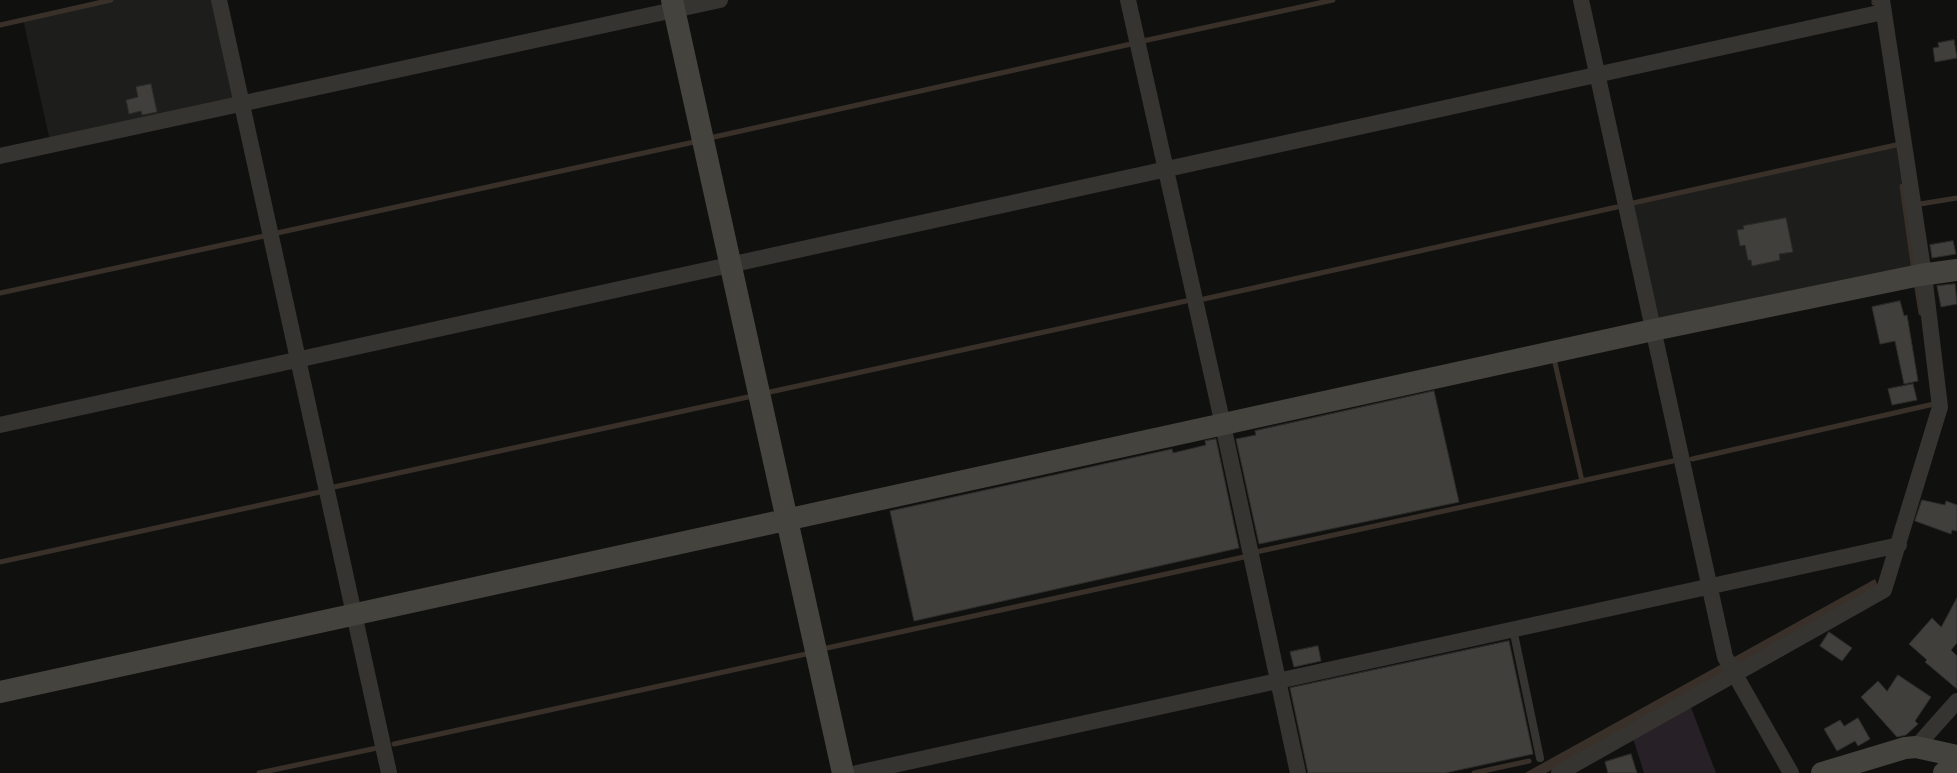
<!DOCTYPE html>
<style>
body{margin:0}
canvas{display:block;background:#10100f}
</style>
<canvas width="1957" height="773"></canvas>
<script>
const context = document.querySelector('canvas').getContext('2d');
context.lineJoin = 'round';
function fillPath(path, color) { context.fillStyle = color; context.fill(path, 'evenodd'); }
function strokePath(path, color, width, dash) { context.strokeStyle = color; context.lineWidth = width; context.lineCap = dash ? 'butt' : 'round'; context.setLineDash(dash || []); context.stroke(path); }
fillPath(new Path2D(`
 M111,0H214L235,99L50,141L23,19Z
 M1896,145L1914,268L1658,323L1630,203Z`), '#1d1d1b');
fillPath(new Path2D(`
 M1690,705L1716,773H1644L1633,738Z`), '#272027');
fillPath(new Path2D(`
 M1875,579L1878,586L1546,773H1525Z`), '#383029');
strokePath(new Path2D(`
 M1874,0V3
 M0,25L111,0
 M1143,41L1333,0
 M714,137L1131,44
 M1902,186L1914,271
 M1633,203L1896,145
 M1920,204L1957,198
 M277,233L694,142
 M1916,282L1921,313
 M0,293L264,236
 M1204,299L1617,207
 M1555,363L1582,481
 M770,392L1186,301
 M1692,459L1934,404
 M334,487L748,397
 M1256,552L1673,461
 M0,562L320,492
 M827,648L1244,557
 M394,744L806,654
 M259,773L377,748
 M1474,773L1529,761`), '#383029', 5);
const building = new Path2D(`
 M1954,40L1957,58L1935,62L1933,48L1939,47L1938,43Z
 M151,84L157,112L142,115L141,111L129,114L126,100L138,97L136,87Z
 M1786,218L1793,252L1779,254L1780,260L1752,266L1751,260H1748L1745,245L1740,246L1737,230L1744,229L1743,226Z
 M1953,241L1956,254L1932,258L1930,245Z
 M1955,284L1957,304L1941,307L1937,286Z
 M1900,301L1904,316L1907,315L1918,381L1904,384L1895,341L1880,344L1872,307Z
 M1913,384L1917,400L1892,405L1888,389Z
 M1434,391L1459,502L1259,544L1236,439L1256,435L1255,431Z
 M1216,439L1239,548L914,621L890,511L1172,449L1173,453L1206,445L1205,441Z
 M1922,500L1945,505L1946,501L1957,505V531L1952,530L1951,534L1915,521Z
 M1957,598V643L1951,650L1957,656V689L1925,662L1927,660L1909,644L1932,618L1941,627Z
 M1829,632L1852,648L1842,661L1820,646Z
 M1509,641L1533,754L1445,773H1308L1290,688Z
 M1318,646L1321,661L1294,667L1290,652Z
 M1898,675L1931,697L1915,721L1918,724L1906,735L1897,737L1861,697L1878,681L1887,691Z
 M1858,718L1870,739L1858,746L1855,741L1837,751L1824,729L1840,720L1844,726Z
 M1631,754L1637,773H1608L1605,762Z`);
fillPath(building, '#403f3b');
strokePath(building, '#2c2c29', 1);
strokePath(new Path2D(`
 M1513,629L1540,758`), '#353430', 8);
strokePath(new Path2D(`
 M219,0L389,773
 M1128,0L1223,425L1298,773
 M1581,0L1725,657L1791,773
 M0,156L720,0
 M0,425L1883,12
 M1916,747L1957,701
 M857,773L1899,545
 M1559,773L1884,590L1940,407L1924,275L1882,0`), '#353430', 16);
strokePath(new Path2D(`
 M672,0L843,773
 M0,692L1653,330L1920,275L1957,270
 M1822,773L1905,748L1916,747L1957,756
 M1944,773L1957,762`), '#45433e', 22);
</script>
